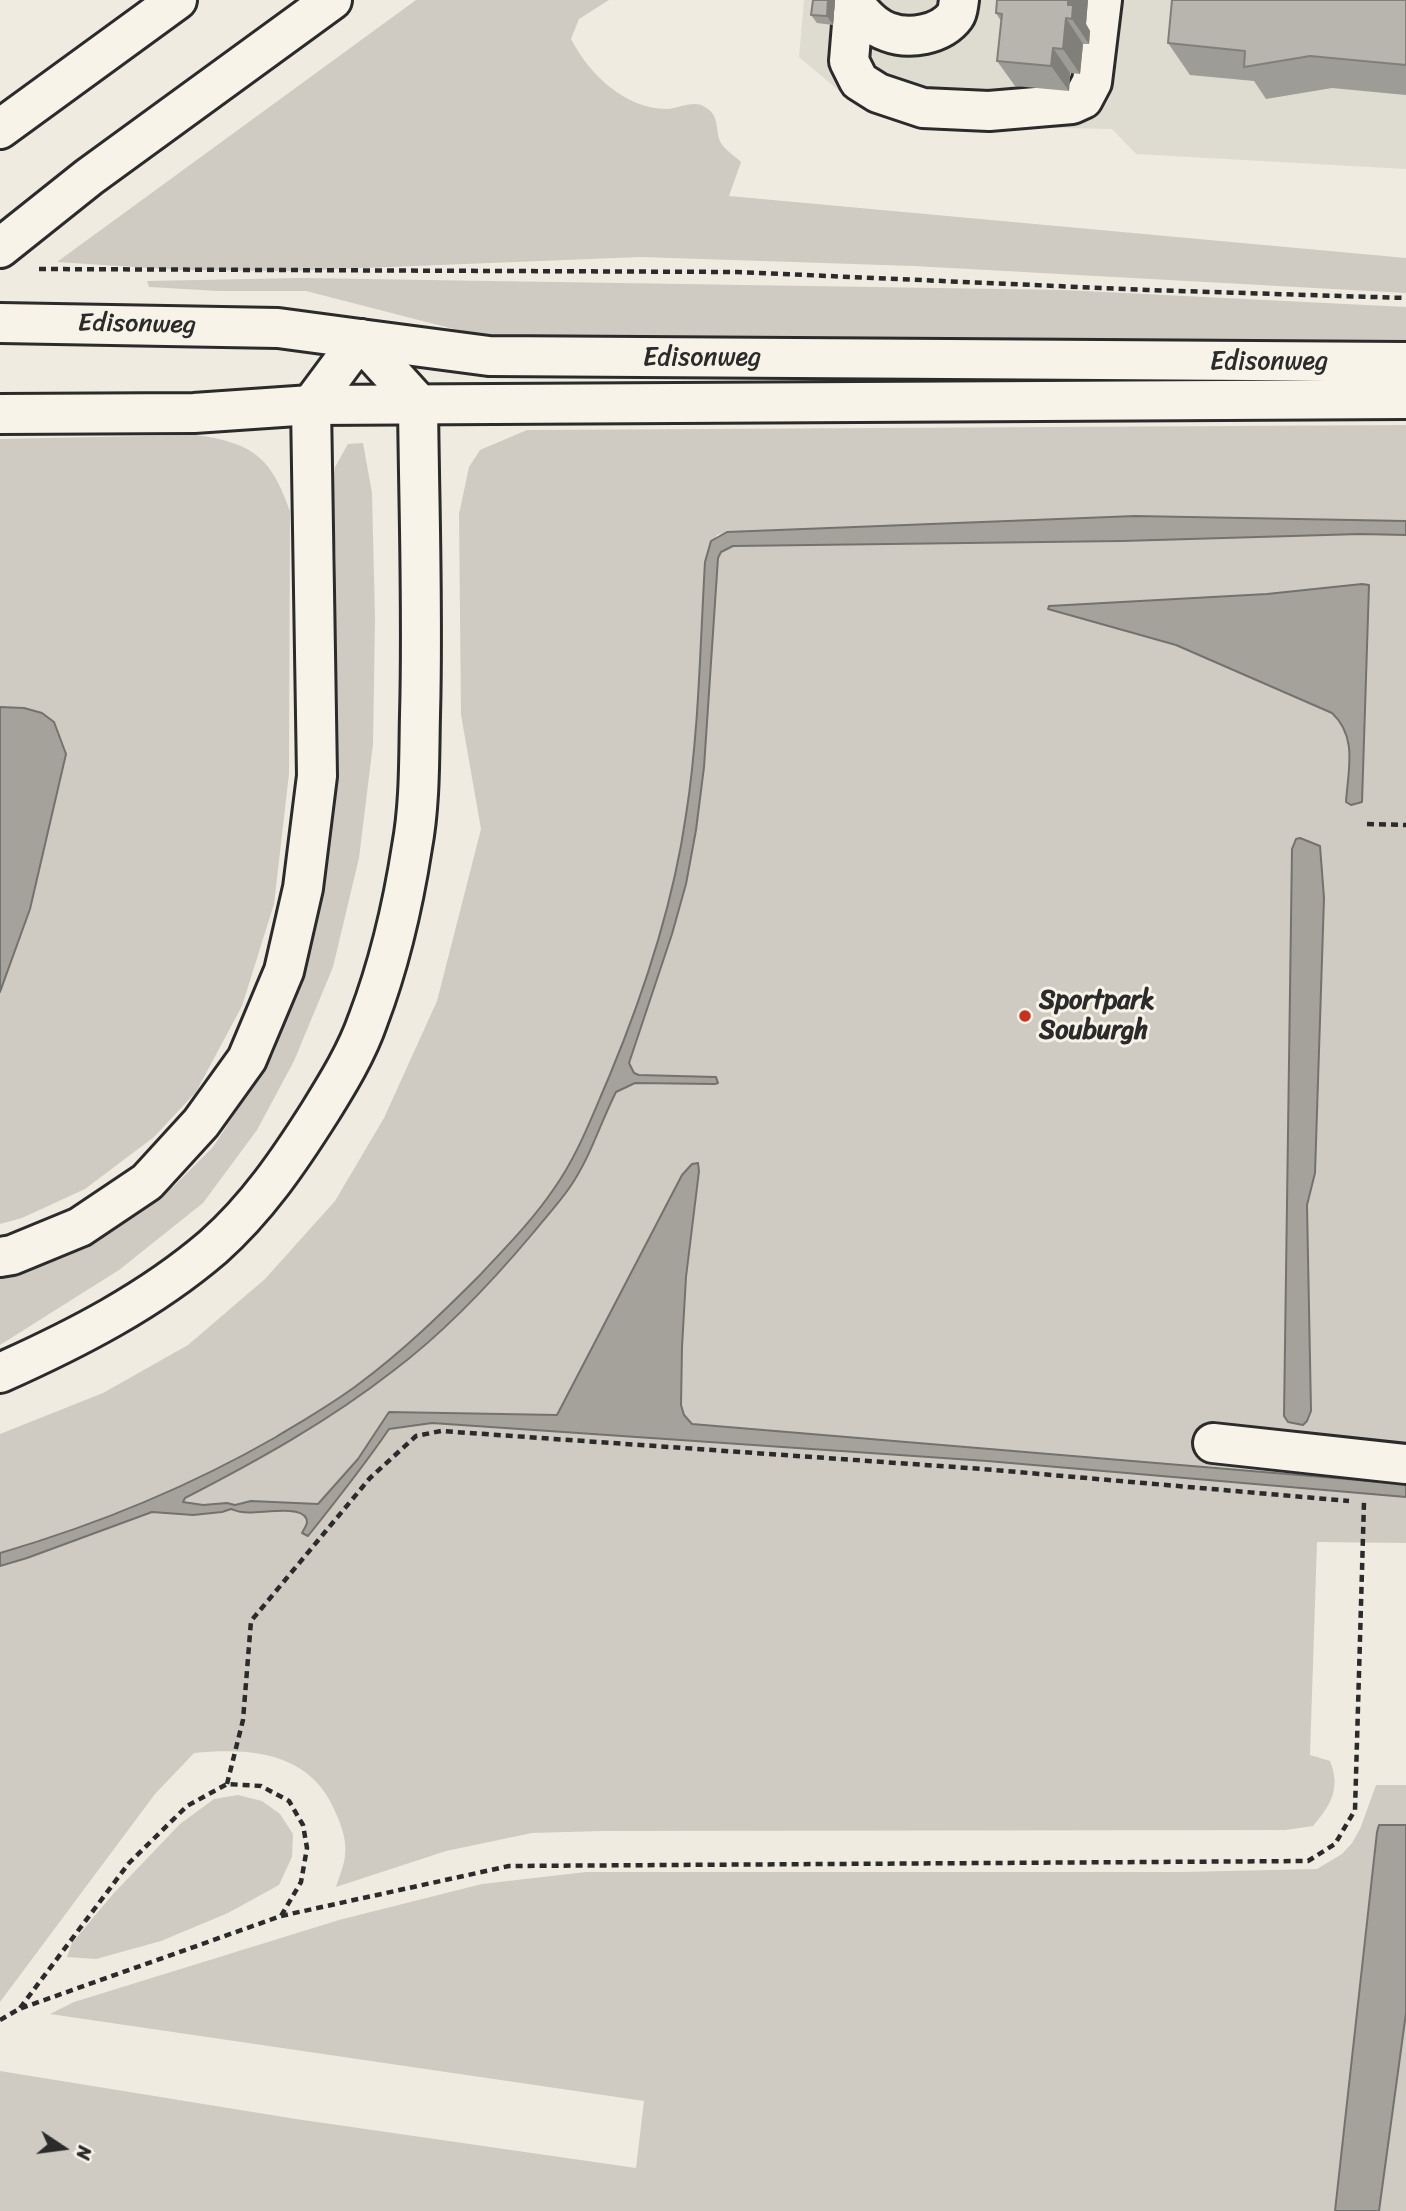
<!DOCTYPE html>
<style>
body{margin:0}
#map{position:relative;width:1406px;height:2211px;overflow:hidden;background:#efebe0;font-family:Sriracha,sans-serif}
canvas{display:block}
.north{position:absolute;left:28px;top:2113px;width:70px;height:70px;-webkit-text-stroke:5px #f7f3e8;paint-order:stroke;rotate:103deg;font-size:19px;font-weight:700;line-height:28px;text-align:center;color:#2b2b2b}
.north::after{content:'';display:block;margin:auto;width:24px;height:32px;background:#2b2b2b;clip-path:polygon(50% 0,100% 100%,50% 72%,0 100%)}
</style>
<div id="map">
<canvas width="1406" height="2211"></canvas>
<div class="north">N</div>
</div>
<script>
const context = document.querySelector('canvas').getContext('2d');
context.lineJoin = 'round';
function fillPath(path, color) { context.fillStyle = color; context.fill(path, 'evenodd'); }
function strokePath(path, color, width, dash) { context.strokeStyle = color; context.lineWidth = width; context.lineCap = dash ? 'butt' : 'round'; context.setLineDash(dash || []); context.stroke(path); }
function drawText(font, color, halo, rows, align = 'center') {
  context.font = font + ' Sriracha,sans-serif'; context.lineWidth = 6; context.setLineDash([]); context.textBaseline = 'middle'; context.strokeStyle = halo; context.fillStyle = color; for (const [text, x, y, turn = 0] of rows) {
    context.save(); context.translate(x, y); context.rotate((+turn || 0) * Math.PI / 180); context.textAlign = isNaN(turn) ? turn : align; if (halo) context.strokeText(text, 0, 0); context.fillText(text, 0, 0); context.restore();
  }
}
fillPath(new Path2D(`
 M804,0H1406V169L1136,154L1112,129L913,125L843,94L799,57Z`), '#dedbd1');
fillPath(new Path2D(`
 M416,0H609L579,19L571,39C589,74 625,109 667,109C681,108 695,98 708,109C720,118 715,132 721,143C725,150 735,156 741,162L729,196L1406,258V293L914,266L641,257L289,271L180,270L57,262Z
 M301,278L1064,290L1406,307V351L1178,343L477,335L306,291H219L149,287L147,281Z
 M1406,425V521L1135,516L727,532L717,535L705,562C700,647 699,732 686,815C673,906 644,993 609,1077C592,1116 578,1155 553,1190C532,1221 504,1249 479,1276C441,1314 403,1351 360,1383C334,1403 304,1420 276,1437C189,1487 96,1525 0,1553V1434L103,1393L188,1345L265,1279L335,1201L384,1118L437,1001L481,829L461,715L459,514L469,467L480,450L527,430Z
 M196,435C253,443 271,457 290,511L289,774L274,904L242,1006L196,1092L154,1137L85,1189L22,1218L0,1224V439Z
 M363,443L372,493L375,619L373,744L359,858L333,967L294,1061L257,1130L203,1203L119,1270L0,1345V1275L39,1267L172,1188L213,1147L273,1055L301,978L332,677L336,559L332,488L335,467L348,444Z
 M1360,534L1406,535V1484L692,1424L684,1415L681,1405L682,1347L686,1277L698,1164L682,1175L557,1415L389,1412L358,1459L318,1504L251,1501L235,1505L226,1503L203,1505L183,1502L185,1498L222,1479L396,1369L569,1188L596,1140L616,1092L635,1083L715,1084L718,1082L716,1077L639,1075L634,1073L629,1063L672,935L686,884L696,830L704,767L718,558L721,552L732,546L1122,541Z
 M432,1423L987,1461L1406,1497V1543L1317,1542L1310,1755L1330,1761C1341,1788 1331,1805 1313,1826L1285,1830L602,1831L532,1833L446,1851L336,1887C339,1877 344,1866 345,1856C347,1839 341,1824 334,1809C308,1751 249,1748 194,1753L155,1794L0,2002V1566L27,1558L152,1512H222L231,1509C235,1510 238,1512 241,1512C259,1516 302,1501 308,1523L302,1531L308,1536C334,1499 364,1466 389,1429Z
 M1376,1785H1406V1825H1380L1377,1832L1335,2211H0V2071L296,2119L636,2168L644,2101L50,2014L74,2002L339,1920L482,1884L586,1872H1183L1317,1869L1342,1854L1352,1843L1360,1829Z
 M238,1795L262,1801L280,1814L293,1834L292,1857L279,1885L228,1913L161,1941L96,1959L67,1957L72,1943L113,1894L180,1824L214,1799Z
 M1406,2013V2211H1379Z`), '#cfcbc2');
const water = new Path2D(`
 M1135,516L1406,521V535L1360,534L1122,541L733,546L721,552L718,558L704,767L696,830L686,884L672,934L629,1063L634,1073L639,1075L716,1077L718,1083L715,1084L635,1083L616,1092C600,1124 590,1158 570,1187C559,1203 545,1218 533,1233C492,1282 445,1332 393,1371C329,1421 257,1461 185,1498L183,1502L203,1505L227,1503L235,1505L251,1501L318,1504L358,1459L389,1412L557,1415L682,1175L692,1164L698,1163L699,1171L686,1277L682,1347L681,1405L684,1415L692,1424L1406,1484V1497L987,1461L432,1423L389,1429C364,1466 336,1501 308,1536L302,1533C304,1528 309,1524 306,1518C299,1504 256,1515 242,1512C238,1512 235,1510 231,1509L222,1512L193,1515L152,1512L27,1558L0,1566V1553C96,1525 189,1487 276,1437C304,1420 334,1403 360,1383C403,1351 441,1314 479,1276C504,1249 532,1221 553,1190C578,1155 592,1116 609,1077C644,993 673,906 686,815C699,732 700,647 705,562L711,541L727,532Z
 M1362,584L1369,585L1362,802L1351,805L1346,802C1348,770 1358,737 1332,713L1176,645L1048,609L1049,606L1267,594Z
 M0,707L24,708L42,713L54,722L66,754L30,909L0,992Z
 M1300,838L1320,846L1324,898L1315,1173L1307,1205L1311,1411L1307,1421L1303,1425L1288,1422L1284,1416L1292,849L1296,839Z
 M1379,1825H1406V2013L1379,2211H1335L1377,1832Z`);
fillPath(water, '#a4a29a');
strokePath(water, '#74726e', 2);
const minor = new Path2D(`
 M854,0L849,61L859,81L878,93L923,108L989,111L1072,104L1083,99L1092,82L1102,0
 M854,3C863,15 873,27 888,32C909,40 941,35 955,16C958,12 958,6 959,0
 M360,339L489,356L1406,362
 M311,405L1406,399
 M1213,1443L1406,1464`);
const major = new Path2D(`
 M0,323L278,328L360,339
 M0,414L194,413L311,405`);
const highway = new Path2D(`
 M0,129L177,0
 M0,248L89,177L332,0
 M0,1257L12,1255L80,1227L147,1182L201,1123L247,1059L284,971L303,888L317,776L311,405L360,339L418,403C419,507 423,611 420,715C419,758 420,804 412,847C403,905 389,965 368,1020C357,1052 338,1083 320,1112C289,1161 257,1208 213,1247C150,1301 76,1339 0,1373`);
strokePath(minor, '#2b2b2b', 44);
strokePath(major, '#2b2b2b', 44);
strokePath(highway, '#2b2b2b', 44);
strokePath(new Path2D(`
 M39,269L737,272L1147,290L1406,298
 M1367,824L1406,825
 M227,1784L243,1720L251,1621L370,1478L416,1436L441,1431L983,1469L1349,1501
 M20,2008L129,1863L187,1806L227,1784L261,1786L289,1801L303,1825L307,1848L301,1882L281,1916
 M0,2020L19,2009L281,1916L509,1866L1308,1861L1335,1844L1355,1810L1364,1502`), '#2b2b2b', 4.5, [7, 5]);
strokePath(minor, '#f7f3e8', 38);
strokePath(major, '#f7f3e8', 38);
strokePath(highway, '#f7f3e8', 38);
fillPath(new Path2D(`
 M835,0L833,25L817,23L811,15Z
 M997,0H1088L1086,24L1090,31L1089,44H1083L1080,74L1070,73L1069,91L1015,86L997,61L1001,21L996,13Z
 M1406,0V95L1332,88L1266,99L1254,81L1190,75L1168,43Z`), '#9e9c96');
fillPath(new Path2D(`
 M828,0H835L833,25L827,16Z
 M1068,0H1088L1086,24L1090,31L1089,44L1072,19L1068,5Z
 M1066,18L1083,44L1080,74L1063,49Z
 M1053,48L1070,73L1069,91L1051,66Z`), '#817f7a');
const building = new Path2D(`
 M813,0H828L827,16L811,15Z
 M997,0H1068V5H1073L1072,19L1066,18L1063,49L1053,48L1051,66L997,61L1002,14L996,13Z
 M1172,0H1406V65L1310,56L1244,67L1245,51L1168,43Z`);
fillPath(building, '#b8b5ae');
strokePath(building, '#817f7a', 2);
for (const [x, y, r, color] of [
 [1025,1016,7,"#c8321e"]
]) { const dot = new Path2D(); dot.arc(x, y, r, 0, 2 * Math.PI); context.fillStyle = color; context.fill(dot); strokePath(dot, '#f7f3e8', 2.5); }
drawText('26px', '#2b2b2b', '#f7f3e8', [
 ["Edisonweg",137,325,1],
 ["Edisonweg",702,358],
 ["Edisonweg",1269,362]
]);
drawText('bold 26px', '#2b2b2b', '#f7f3e8', [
 ["Sportpark",1039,1001],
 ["Souburgh",1039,1031]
], 'left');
</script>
